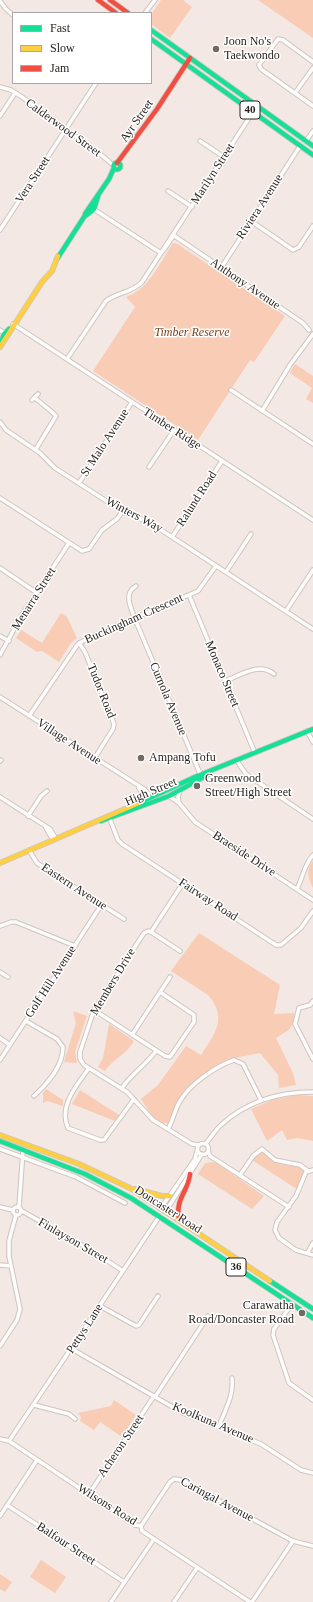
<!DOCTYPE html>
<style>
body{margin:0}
#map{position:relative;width:313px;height:1602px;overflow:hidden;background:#f3e8e3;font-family:Georgia,serif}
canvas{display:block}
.legend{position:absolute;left:12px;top:12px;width:140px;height:72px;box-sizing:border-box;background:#fff;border:1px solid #aaa7a6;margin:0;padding:5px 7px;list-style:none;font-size:12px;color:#2b2420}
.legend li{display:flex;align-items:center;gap:8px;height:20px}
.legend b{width:20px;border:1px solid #aaa7a6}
</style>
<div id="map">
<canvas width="313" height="1602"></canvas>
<ul class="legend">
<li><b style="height:5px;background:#16e098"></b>Fast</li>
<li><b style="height:5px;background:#ffcf43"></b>Slow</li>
<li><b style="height:5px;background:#f24e42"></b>Jam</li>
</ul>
</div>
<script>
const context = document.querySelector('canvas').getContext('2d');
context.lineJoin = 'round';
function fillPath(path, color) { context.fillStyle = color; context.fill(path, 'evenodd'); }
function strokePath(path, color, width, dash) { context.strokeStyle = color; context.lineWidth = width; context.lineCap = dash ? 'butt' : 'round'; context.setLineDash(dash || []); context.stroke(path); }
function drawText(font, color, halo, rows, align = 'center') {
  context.font = font + ' Georgia,serif'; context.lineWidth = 3; context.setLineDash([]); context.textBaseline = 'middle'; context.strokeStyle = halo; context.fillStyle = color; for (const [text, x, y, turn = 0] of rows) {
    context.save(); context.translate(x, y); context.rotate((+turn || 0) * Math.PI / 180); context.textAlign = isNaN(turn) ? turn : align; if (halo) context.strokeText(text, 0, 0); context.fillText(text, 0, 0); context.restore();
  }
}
fillPath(new Path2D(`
 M161,0H183L192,7L170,38L151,24V15Z
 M258,0H313V38Z
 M173,243H176L285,316L254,362L250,360L198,440L93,371L135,307L126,297C149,289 160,263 173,243Z
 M295,364L313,376V403L306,399L312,388L290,373Z
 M61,613L67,617L77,638L71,643L59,662L42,651L37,652L16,638L21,630L42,643Z
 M313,861V888C308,878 306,870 313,861Z
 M199,933L280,985L274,1014L294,1013C293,1031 289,1029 276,1038L293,1073L296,1085L279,1088L278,1075L260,1053L230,1059L198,1080L182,1094L168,1123C155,1124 147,1109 141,1099L158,1085L186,1046L201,1055C215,1034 228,1018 208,995L171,971Z
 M73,1011L87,1016L75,1052L77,1063L64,1062L76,1023Z
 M109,1024L134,1041C127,1054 113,1059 105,1071L98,1067L103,1058Z
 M46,1089L63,1100V1106L47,1101L43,1103V1093Z
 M80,1090L119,1115L115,1121L72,1104Z
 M296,1095L313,1096V1141L297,1138L287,1140L282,1130L267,1141L251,1109L272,1100Z
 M262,1151L269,1158L279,1164L303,1168L304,1171L298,1190L252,1160Z
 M215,1162L264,1196L252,1209L198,1174L205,1163Z
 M114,1400L136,1415L122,1437L100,1422L94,1430L80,1421L81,1417L78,1413L111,1406Z
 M41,1560L66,1577L55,1593L30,1577Z
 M0,1574L12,1582L5,1592L0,1589Z`), '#f9ccb5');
const street = new Path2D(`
 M0,1L6,9L13,15
 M145,13L155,0
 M313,62L283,40L278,39L259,65L261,69L313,106
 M0,87L11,90L22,97L105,158L114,166
 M295,93L313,68
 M0,116L15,93
 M200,141L224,157
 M306,141L313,131
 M168,191L192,207
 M92,208L161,253
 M251,221L293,250L299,247L313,226
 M0,230L96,83
 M173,235L303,323L309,330
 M163,251L172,238
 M221,268L300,146
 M13,324L313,520
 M0,330L7,335
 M67,359L106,301C117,292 132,293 142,282L253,112
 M231,390L313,444
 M35,398L52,412L56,416L36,449
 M32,400L38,394
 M262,411L290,365L313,334
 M0,422L6,430L40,453L55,468L125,513L149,522L313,629
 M149,467L174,430
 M79,483L132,402
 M0,498L82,551L89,549L102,530L117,519L122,512
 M172,537L222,461
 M0,568L37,593
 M226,572L251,534
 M136,586C123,593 131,608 135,619L201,776
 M189,595L255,753
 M286,611L313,570
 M0,636L9,641
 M79,643L85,652L114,724L113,729L94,759
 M0,655L22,615L69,543
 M225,681C241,675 259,662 274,674
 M0,697L144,789L148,793L149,799
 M29,716L78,644L90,637L198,591L216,566
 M307,731L313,742
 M0,761L1,760
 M237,761L246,774L313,819
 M139,788L147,801
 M169,796L179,803L195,822L313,900
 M0,797L50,829L56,839
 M179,802L178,797L180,791
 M28,816L41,796L47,791
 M109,817L118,840L122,844L276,945H281L301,928L313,911
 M46,828L53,840
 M29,850L37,863L124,919
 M297,889C303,877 304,865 313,855
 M0,926L11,922H16L75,946
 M151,932L148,931L144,933L94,1010L80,1052V1059L84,1065L127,1092L153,1120L192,1144L199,1145
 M151,932L183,883
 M151,932L180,951
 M0,972L8,977
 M313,1001L310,1005L299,1008L295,1024L313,1059
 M94,1010L165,1056L170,1057L194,1022V1015L160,992
 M26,1021L57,1039L63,1047C63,1067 47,1084 34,1096
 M132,1035L170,977
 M0,1038L10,1045
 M0,1060L102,904
 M89,1068C77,1085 58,1106 68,1128L100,1140H104L134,1099
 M122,1088C131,1074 146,1065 156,1051
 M168,1129C173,1120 175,1109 180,1101C190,1084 216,1066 234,1060L243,1064L261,1100
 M197.5 1149a5.5 5.5 0 1 1 11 0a5.5 5.5 0 1 1-11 0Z
 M205,1144C211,1138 215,1130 221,1125C247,1101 279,1092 313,1092
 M0,1149L76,1177L125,1203
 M208,1151L210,1156L289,1207
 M313,1170L306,1172L296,1196L277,1222L275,1230L279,1238L296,1250L313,1255
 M240,1175L253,1156L262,1149L275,1160L300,1165L308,1171
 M13 1211a4 4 0 1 1 8 0a4 4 0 1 1-8 0Z
 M0,1207L13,1210
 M19,1207L23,1150
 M161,1208L195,1159L197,1151
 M22,1211L94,1252L123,1271
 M166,1211L202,1154
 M308,1252L313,1243
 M0,1265L11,1266
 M292,1304L274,1329L273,1335L289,1383L313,1400
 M100,1306L136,1326L139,1325L158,1296
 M0,1346L17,1320L20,1309L9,1256V1241L16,1215
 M72,1349L183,1413L261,1444L301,1470L313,1473
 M155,1397L208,1316
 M34,1405L69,1414L75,1419
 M219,1426C225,1410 234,1396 232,1378
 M0,1439L9,1441L135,1525L141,1526L142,1531L250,1602
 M9,1441L159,1217
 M89,1494L154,1396
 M7,1505L124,1582
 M0,1516L37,1460
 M141,1526L170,1482L174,1479L181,1480L293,1541L313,1546
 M111,1602L154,1539
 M174,1602L197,1568
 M252,1602L293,1541`);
const fast = new Path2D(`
 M151,30L313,146
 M151,39L313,155
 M113.5 166a3.5 3.5 0 1 1 7 0a3.5 3.5 0 1 1-7 0Z
 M85,214L109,179L114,168
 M57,259L84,217L94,209L98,196
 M1,343L4,334L9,329
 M141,802L195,777L313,729
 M101,821L169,796L209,774
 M0,1141L85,1174L131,1198L313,1318
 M270,1281L313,1309`);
const slow = new Path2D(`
 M0,347L42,282L52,271L58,256
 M0,863L141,802
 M0,1135L79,1164L130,1188L270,1281
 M135,1189L162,1196H170`);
const jam = new Path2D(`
 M98,0L116,13
 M110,0L128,13
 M117,163L157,109L190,58
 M179,1219C175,1199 188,1192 190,1174`);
strokePath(street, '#cdc5c0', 5.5);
strokePath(fast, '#cdc5c0', 6);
strokePath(slow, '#cdc5c0', 6);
strokePath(jam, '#cdc5c0', 6);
strokePath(street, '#fdfcfb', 3.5);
strokePath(fast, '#16e098', 4.5);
strokePath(slow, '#ffcf43', 4.5);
strokePath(jam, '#f24e42', 4.5);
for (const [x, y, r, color] of [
 [216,49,4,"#716964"],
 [141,758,4,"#716964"],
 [197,786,4,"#716964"],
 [302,1313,4,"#716964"]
]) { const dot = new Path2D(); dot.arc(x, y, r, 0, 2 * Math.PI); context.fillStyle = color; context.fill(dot); strokePath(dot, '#fff', 1.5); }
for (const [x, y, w] of [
 [250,110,20],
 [236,1267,20]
]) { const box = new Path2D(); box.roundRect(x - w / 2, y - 9, w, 18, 3); context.fillStyle = '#fff'; context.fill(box); strokePath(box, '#2b2420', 1); }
drawText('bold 11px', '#2b2420', null, [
 ["40",250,110],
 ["36",236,1267]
]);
drawText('12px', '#2b2420', '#fff', [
 ["Joon No's",224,42],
 ["Taekwondo",224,56],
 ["Ampang Tofu",149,758],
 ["Greenwood",205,779],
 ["Street/High Street",205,793],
 ["Carawatha",294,1306,"right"],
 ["Road/Doncaster Road",294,1320,"right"]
], 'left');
drawText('12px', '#2b2420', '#fff', [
 ["Ayr Street",137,121,-55],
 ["Calderwood Street",63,128,36],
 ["Marilyn Street",213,174,-57],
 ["Vera Street",33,180,-57],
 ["Riviera Avenue",260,207,-57],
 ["Anthony Avenue",245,284,34],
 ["Timber Ridge",172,429,33],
 ["St Malo Avenue",105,443,-57],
 ["Ralund Road",197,499,-57],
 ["Winters Way",134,515,28],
 ["Menarra Street",34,599,-58],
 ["Buckingham Crescent",134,619,-24],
 ["Monaco Street",222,674,67],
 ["Tudor Road",101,691,68],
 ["Curnola Avenue",168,699,67],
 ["Village Avenue",69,742,33],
 ["High Street",151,792,-23],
 ["Braeside Drive",244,854,33],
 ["Eastern Avenue",74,887,33],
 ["Fairway Road",208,900,33],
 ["Golf Hill Avenue",51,982,-57],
 ["Members Drive",113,982,-59],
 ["Doncaster Road",168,1210,33],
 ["Finlayson Street",73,1241,30],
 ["Pettys Lane",85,1329,-57],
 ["Koolkuna Avenue",213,1423,23],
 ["Acheron Street",121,1446,-56],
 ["Caringal Avenue",217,1500,28],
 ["Wilsons Road",107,1505,32],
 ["Balfour Street",66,1544,33]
]);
drawText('italic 12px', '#7c411e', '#fff', [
 ["Timber Reserve",192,333]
]);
</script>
